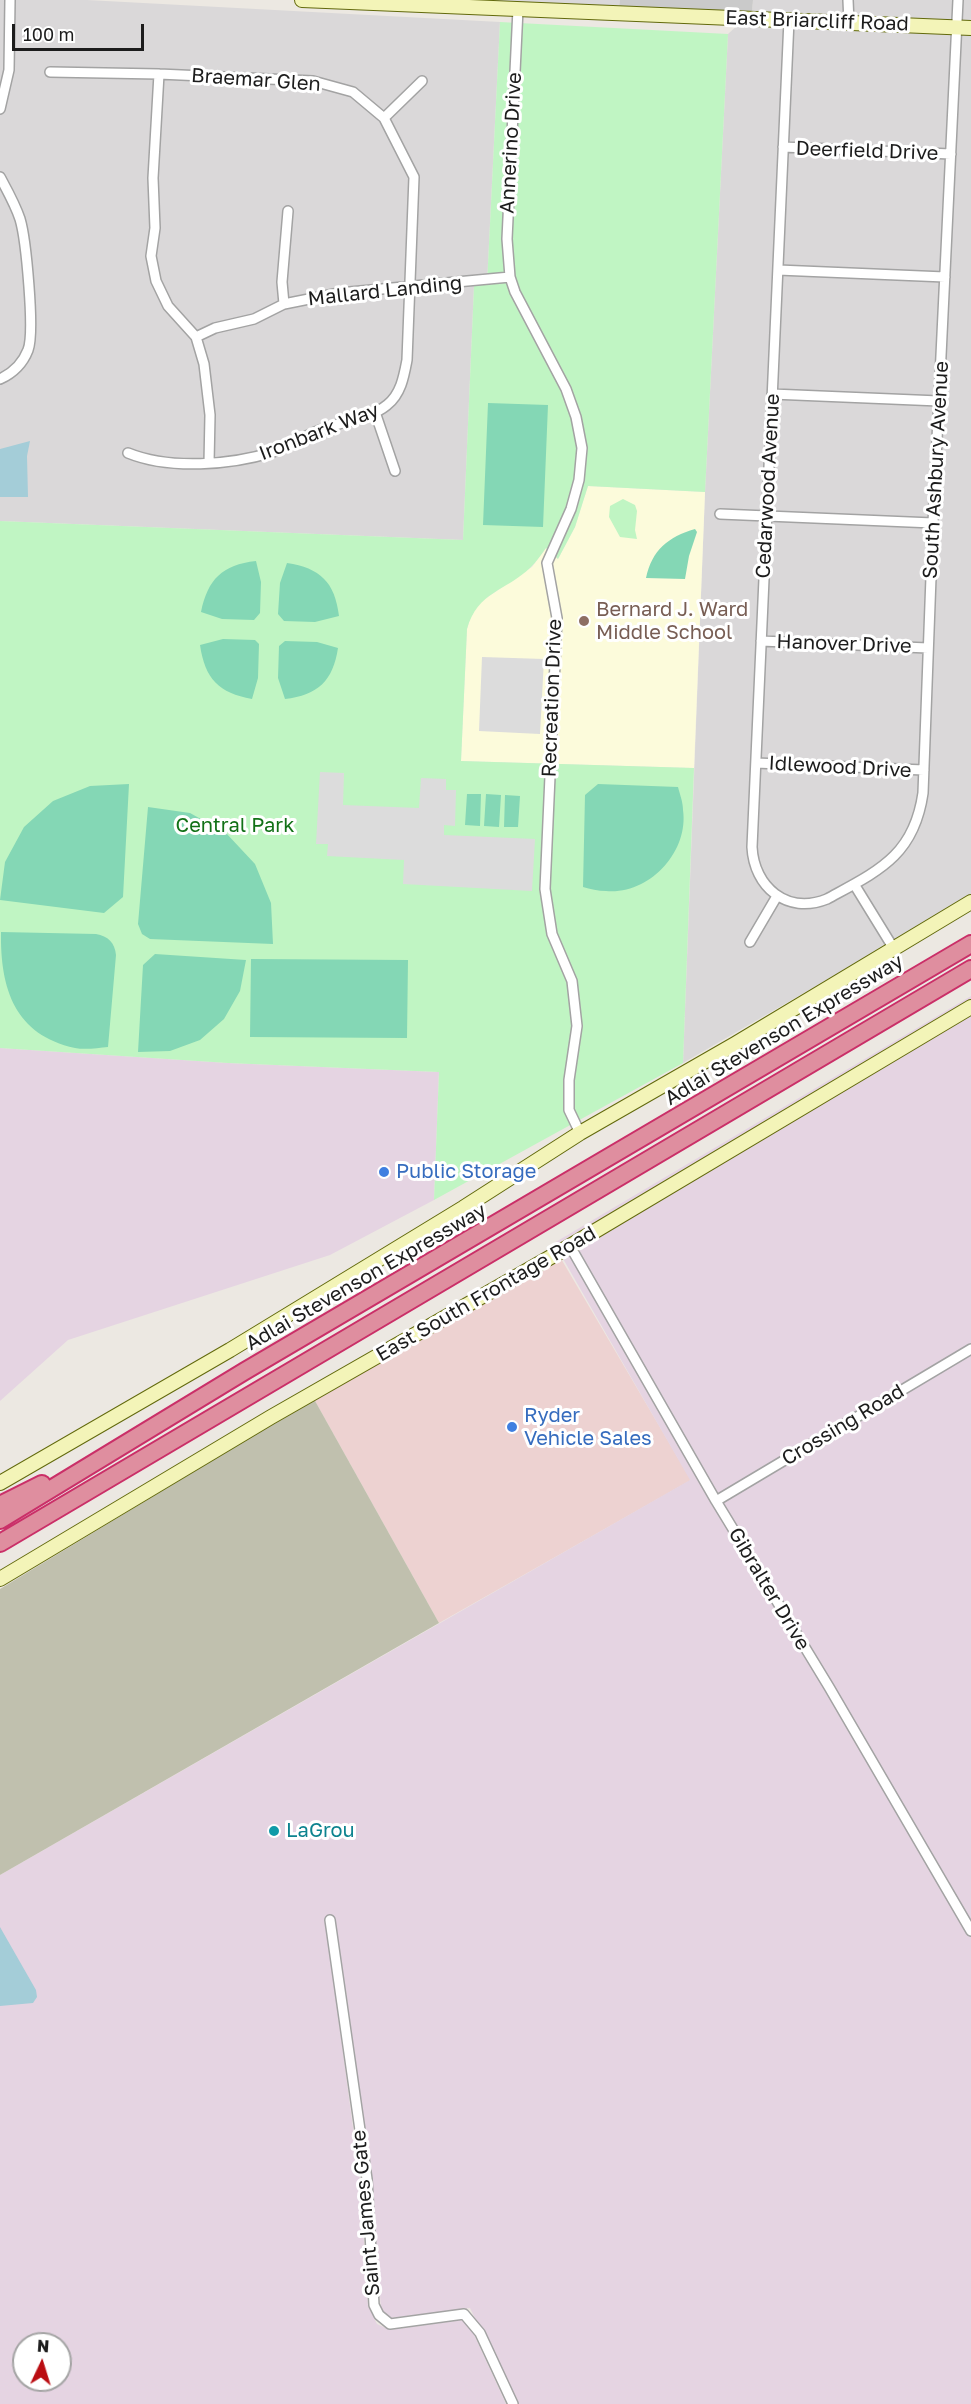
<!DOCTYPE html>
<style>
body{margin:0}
#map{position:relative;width:971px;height:2404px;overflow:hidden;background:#ece8e2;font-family:"Golos Text",sans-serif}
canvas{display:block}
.north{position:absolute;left:12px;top:2332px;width:60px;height:60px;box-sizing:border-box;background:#fff;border:2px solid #a4a4a4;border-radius:50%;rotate:4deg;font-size:16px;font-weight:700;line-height:24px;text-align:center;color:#1c1c1c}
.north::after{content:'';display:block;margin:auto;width:21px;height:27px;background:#ba0d12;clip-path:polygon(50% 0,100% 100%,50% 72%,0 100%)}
.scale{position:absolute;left:12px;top:24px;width:132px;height:27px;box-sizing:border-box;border:3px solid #1c1c1c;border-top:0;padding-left:8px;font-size:18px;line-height:21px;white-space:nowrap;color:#1c1c1c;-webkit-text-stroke:4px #fff;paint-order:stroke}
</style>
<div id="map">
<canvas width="971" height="2404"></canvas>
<div class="north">N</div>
<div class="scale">100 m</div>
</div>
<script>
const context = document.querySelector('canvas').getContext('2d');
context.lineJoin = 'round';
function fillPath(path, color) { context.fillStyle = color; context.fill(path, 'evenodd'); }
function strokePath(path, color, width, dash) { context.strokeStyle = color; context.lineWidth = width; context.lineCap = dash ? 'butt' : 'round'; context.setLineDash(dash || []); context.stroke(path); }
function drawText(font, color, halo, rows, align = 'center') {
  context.font = font + ' "Golos Text",sans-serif'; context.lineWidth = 6; context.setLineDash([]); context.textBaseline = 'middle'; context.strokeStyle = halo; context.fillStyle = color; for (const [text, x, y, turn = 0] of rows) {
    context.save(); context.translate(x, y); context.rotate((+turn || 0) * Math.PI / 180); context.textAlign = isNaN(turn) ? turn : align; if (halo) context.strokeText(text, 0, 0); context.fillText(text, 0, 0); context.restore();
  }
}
fillPath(new Path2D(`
 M0,0H87L500,22L487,284L474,286L463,540L0,521Z
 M480,0H620L619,7Z
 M753,0H971V896L683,1063L705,492L728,34L752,12Z`), '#dad8d9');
fillPath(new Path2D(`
 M560,1257L691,1480L439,1623L314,1399Z`), '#edd2d1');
fillPath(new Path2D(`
 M971,996V2404H516L470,2308L390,2318L381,2309L371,2180L346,1990L335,1993L360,2180L368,2306L377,2324L390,2330L463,2320L472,2330L506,2404H0V1875L690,1480L554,1243ZM24,2344H60V2380H24Z
 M0,1048L228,1063L439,1072L434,1200L330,1255L68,1340L0,1401Z`), '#e5d4e2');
fillPath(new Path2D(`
 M588,486L705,492L694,768L461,761L467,629L472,613L482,601L532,567L546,548L558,559L575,527Z`), '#fcfbdb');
fillPath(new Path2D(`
 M620,0H753L752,12L619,7Z`), '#cacaca');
fillPath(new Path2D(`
 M314,1399L439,1623L0,1875V1589Z`), '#c0c0ae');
fillPath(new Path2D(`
 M500,22L728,34L705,492L588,486L575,527L558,559L546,548C541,555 536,562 531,567C505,592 478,591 467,629L461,761L694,768L683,1063L434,1200L439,1072L228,1063L0,1048V521L463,540L474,286L487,284Z
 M623,499L635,505L637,511L635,530L637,539L620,537L609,517L610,506Z`), '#c0f5c3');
fillPath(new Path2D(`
 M488,403L548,405L543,527L483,525Z
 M695,529L697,532L689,556L685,579L646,578C652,550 668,537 695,529Z
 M256,561L261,582L260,613L254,620L222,619L201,612C208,579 222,565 256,561Z
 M287,563C320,568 335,582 339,616L315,622L284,621L278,614L280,583Z
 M223,639L255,640L259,644L258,678L252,699C219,693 205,679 200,645Z
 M285,641L317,642L338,648C333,681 318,695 285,699L278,678L279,646Z
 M129,784L123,897L104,913L0,900L5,862L24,827L53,801L90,786Z
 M598,784L678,787C680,795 683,802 683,810C689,852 649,895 606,891C598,891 590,889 583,887L585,795Z
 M467,794H481L480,826L465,825Z
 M486,794L501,795L499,827L484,826Z
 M505,795L520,796L518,827H504Z
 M148,807L190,813L226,833L255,864L271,903L273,944L150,939L142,934L138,924Z
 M1,932L96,934C108,936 115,943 116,955L108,1047C98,1048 85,1050 75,1048C15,1035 0,989 1,932Z
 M155,954L246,960L240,991L224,1019L200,1040L170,1051L138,1052L143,965Z
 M251,959L408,960L407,1038L250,1037Z`), '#84d7b5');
fillPath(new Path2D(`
 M482,657L544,659L540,734L479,731Z
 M320,772L344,773L343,805L419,808L421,778L446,779V790H456L455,826L444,825V835L535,839L532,891L403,884L404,860L327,856L328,844H316Z`), '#dcdcdc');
fillPath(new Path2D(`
 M30,441L27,456L28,497H0V449Z
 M0,1927L36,1990L37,1997L33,2003L0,2006Z`), '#a4cdd8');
const street = new Path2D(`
 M848,0L849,23
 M518,9L507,239L510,277L515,292L566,389L576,417L582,448L579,480L571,509L547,563L557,618L545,889L552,934L572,981L577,1026L569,1080V1110L580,1133
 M789,20L752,847C754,887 787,915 827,899C878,871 914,856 923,793L933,523L958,0
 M50,72L159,74L313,81L353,92L384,118L414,177L407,360C404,376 401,394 387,405C370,419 343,421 323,429C305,435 290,446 273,452C231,465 170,470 128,453
 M159,74L153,178L155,228L151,256L156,281L168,306L196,337L204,364L210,415L209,463
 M0,109L9,70L10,0
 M384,118L422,81
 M783,147L951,154
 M0,177C7,190 15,204 20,219C26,239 35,332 28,350C23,363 13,373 0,379
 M778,270L945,277
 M284,304L282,282L288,211
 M196,337L215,328L254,319L284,304L339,293L510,277
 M772,394L939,401
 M375,412L395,471
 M720,514L933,523
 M761,641L928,648
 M756,763L924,770
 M854,884L894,949
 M750,942L777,896
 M570,1246L716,1501L829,1687L971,1931
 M716,1501L971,1349
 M330,1920L367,2179L374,2305L379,2315L390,2324L464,2314L480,2333L513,2404`);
const secondary = new Path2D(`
 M302,0L971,28
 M0,1483L230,1350L463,1208L580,1133L735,1044L971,902
 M0,1579L271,1417L570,1246L971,1007`);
const highway = new Path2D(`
 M0,1505L42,1484
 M0,1520L245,1371L971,944
 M0,1543L971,969`);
strokePath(street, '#a3a3a3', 12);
strokePath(secondary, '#62690c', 16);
strokePath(highway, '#ca2f68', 20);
strokePath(street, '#fff', 9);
strokePath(secondary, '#f3f4b8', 14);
strokePath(highway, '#df8e9f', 16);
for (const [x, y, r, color] of [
 [584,621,6,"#8d6e63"],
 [384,1172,6,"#3f7fe0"],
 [512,1427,6,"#3f7fe0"],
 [274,1831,6,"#0f9aa8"]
]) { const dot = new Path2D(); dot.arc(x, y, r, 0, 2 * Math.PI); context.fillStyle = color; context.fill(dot); strokePath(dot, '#fff', 2); }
drawText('20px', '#1c1c1c', '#fff', [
 ["East Briarcliff Road",817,21,2],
 ["Braemar Glen",256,80,4],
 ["Annerino Drive",511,143,-87],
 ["Deerfield Drive",867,151,2],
 ["Mallard Landing",385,291,-6],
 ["Ironbark Way",319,432,-21],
 ["South Ashbury Avenue",936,470,-87],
 ["Cedarwood Avenue",768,486,-87],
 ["Hanover Drive",844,644,2],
 ["Recreation Drive",552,698,-88],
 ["Idlewood Drive",840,767,3],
 ["Adlai Stevenson Expressway",784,1030,-31],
 ["Adlai Stevenson Expressway",366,1277,-30],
 ["East South Frontage Road",486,1294,-30],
 ["Crossing Road",843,1425,-31],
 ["Gibralter Drive",769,1589,59],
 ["Saint James Gate",366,2213,-95]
]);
drawText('20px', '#785e54', '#fff', [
 ["Bernard J. Ward",596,610],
 ["Middle School",596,633]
], 'left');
drawText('20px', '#127117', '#fff', [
 ["Central Park",235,826]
]);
drawText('20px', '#366cbe', '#fff', [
 ["Public Storage",396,1172],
 ["Ryder",524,1416],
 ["Vehicle Sales",524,1439]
], 'left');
drawText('20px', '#0d838f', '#fff', [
 ["LaGrou",286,1831]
], 'left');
</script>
